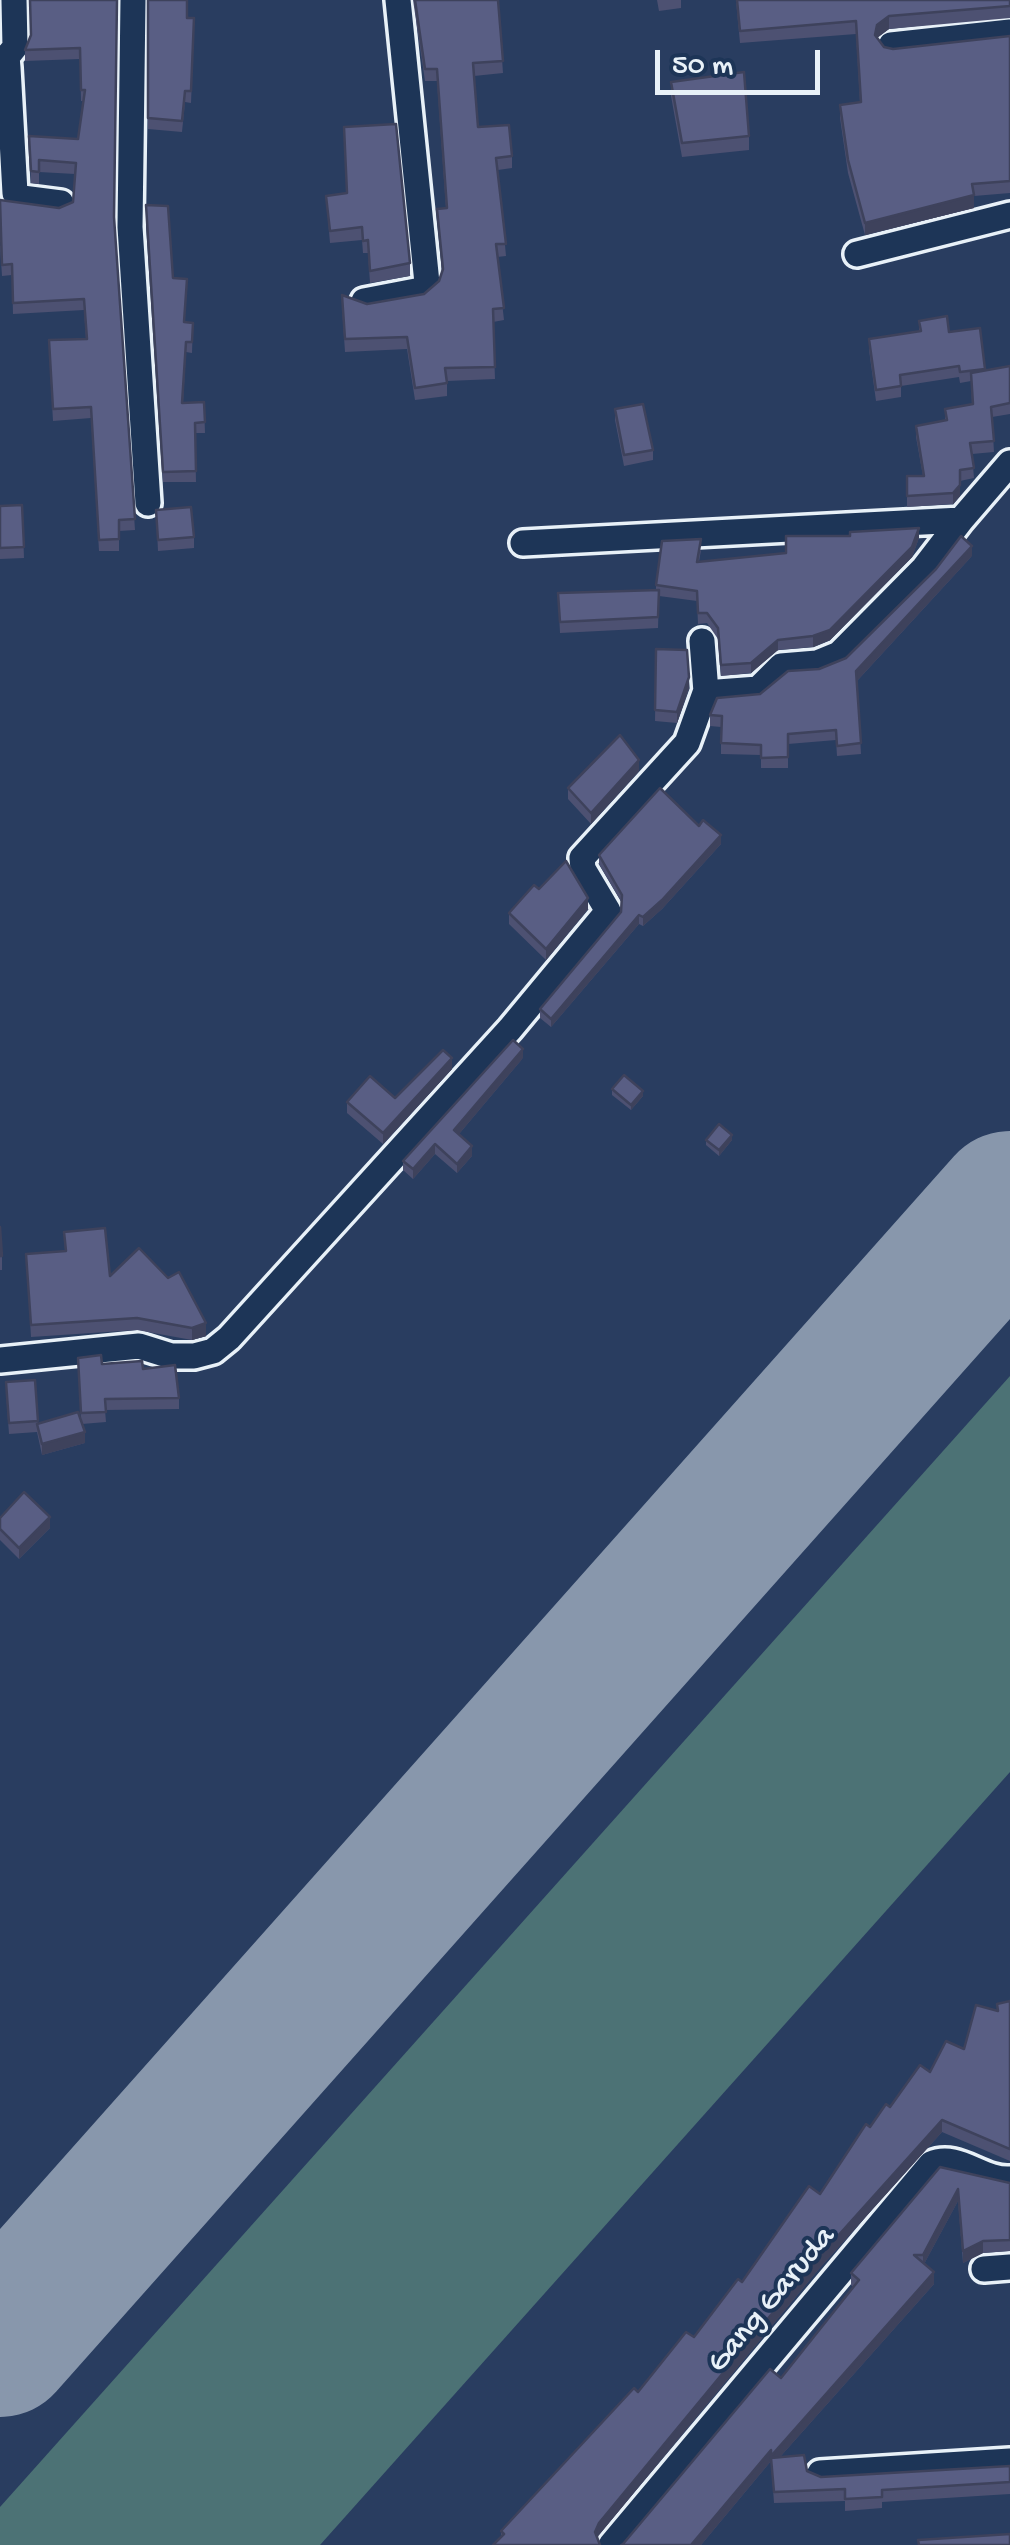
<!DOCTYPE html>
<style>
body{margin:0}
#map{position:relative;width:1010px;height:2545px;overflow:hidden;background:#293d60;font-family:"Gochi Hand",sans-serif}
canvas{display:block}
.scale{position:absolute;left:655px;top:50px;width:165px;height:45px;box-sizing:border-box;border:5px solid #e8f1f8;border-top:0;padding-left:12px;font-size:30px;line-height:35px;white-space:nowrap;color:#e8f1f8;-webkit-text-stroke:8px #1d3557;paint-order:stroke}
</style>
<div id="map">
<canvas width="1010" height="2545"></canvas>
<div class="scale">50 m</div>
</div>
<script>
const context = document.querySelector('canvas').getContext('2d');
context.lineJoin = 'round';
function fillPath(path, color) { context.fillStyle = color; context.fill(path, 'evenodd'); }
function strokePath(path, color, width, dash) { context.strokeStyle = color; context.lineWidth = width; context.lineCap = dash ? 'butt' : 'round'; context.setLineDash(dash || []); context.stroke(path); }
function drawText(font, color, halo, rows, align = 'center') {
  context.font = font + ' "Gochi Hand",sans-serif'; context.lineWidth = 8; context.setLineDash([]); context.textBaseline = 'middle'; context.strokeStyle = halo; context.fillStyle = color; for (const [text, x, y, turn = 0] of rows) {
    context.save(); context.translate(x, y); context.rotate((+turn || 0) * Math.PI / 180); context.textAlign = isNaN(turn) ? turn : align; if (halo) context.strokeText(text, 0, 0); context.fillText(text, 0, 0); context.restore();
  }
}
fillPath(new Path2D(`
 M1010,1376V1772L320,2545H0V2507Z`), '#4c7275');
strokePath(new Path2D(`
 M0,2342L1010,1206`), '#8897ac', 150);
const minor = new Path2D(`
 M133,0L130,227L148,503
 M891,45L1010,32
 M7,57L15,47L14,0
 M0,58L7,57L8,68L15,193L22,198L61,203
 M857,254L1010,215
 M364,301L421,290L427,283L398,0
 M523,543L961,520L1010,463
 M702,641L706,692
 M0,1360L139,1346L171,1356H194L213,1351L229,1338L510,1029L608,911L583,869L582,858L687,743L705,693L758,689L781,666L817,663L839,654L924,568L961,520
 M984,2269L1010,2267
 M820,2473L1010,2461
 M611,2545L931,2164C958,2152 982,2181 1010,2179`);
strokePath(minor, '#e8f1f8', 32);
strokePath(minor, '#1d3557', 25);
fillPath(new Path2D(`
 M117,0L114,218L135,530L119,531V551H99L91,418L53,421L49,351V340L86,339L84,310L13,314L12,275L2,276L0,246L59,208L73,202L75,174L39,172V184L31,183L29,136L78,139L84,101H81L80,59L25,61V50Z
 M148,0L187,18L194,30L191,103L185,102L182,132L148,129Z
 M413,0H498L503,73L474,76L478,127L512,156V168L498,170L506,256L497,257L504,320L493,322L495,379L447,381V396L415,400L407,349L345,352L342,307V295L367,304L424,294L439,281L442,272L437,209L446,208L437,81H425Z
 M657,0H681V8L659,11Z
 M736,0H1010V18L889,29L877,38L884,47L893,49L1010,36V193L974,196V208L865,235L848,173L840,118V105L860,102L856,34L740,43Z
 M671,82L749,136V150L682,157L671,96Z
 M326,196L410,263V276L370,283L368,253H363L362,240L330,243Z
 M146,215L173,278L185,322L193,323L192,353L186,352L183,403L204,402L205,433H195L196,482H163Z
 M919,321L949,332L985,370L1010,366V414L992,417L994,452L972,454L974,478L960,481V496L953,504L907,507V476H923L916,437V426L945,421V409L972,405L971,381L960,383L959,377L901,386V397L876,401L869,350V339L919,331Z
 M615,409L653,450V460L624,466L615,420Z
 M22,505L24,558L0,559V506Z
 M156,510L194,537V548L158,551Z
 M919,538L912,557L830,640L813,647L778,650L751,673L721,676L718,639L707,623L698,624L697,601L659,596L658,628L560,633L558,593L656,590V585L701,550L699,562Z
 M972,556L857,681L861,754L837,756L836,740L788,744V768H761V755L721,754V727L710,726V715L846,658Z
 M656,649L689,688L677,723L655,721Z
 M639,771L591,824L568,799V788Z
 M699,826L721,844L662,909L643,926L639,924L551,1027L540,1018V1009L621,912L622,903L599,864V855Z
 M539,889L588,909L546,960L509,924V913Z
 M523,1058L459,1134L472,1156L457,1173L435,1154L413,1179L403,1170V1161Z
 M452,1069L383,1144L347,1113V1102L395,1098Z
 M612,1089L643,1096L631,1110L612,1095Z
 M706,1140H732L719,1156L706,1145Z
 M0,1227L2,1256V1270H0Z
 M64,1232L110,1276L206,1336L192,1340L137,1330L31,1337L26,1254L65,1251Z
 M78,1358L102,1364L143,1369L179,1398V1409L105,1410L106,1422L82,1424L85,1443L42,1455L37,1432L9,1434L6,1393L35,1380L38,1423L81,1420Z
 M0,1518L50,1528L19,1559L0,1540Z
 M1010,2001V2161L942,2132L818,2270L599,2535L501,2537V2531L694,2337L820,2194L870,2127L930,2072L964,2049L997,2011Z
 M940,2167L1010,2183V2251L983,2253L963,2263L958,2201L924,2264L934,2284L780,2457L821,2477L1010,2466V2494L882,2502V2508L845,2511V2501L774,2503L771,2461L701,2545H621L781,2378L853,2287L851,2285V2273Z`), '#4d5172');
fillPath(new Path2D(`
 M889,16V29L877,38L875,35L877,25Z
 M974,195V208L865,235V223Z
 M960,485V496L953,504V493Z
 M919,528V538L912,557L830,640L813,647V636Z
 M972,546V556L856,682V671Z
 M778,640V650L751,673V663Z
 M689,677V688L677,723V712Z
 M639,760V771L591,824V813Z
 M721,835V844L662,909L643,926V917Z
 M588,898V909L546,960V949Z
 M639,915V924L551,1027V1019Z
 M523,1049V1058L454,1140V1130Z
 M452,1058V1069L383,1144V1133Z
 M643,1091V1096L631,1110V1105Z
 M732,1135V1140L719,1156V1150Z
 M435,1144V1154L413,1179V1169Z
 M472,1146V1156L457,1173V1164Z
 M206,1323V1336L192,1340V1328Z
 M85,1432V1443L42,1455V1444Z
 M50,1517V1528L19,1559V1548Z
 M942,2120V2132L818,2270L599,2535L595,2543V2532L599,2523L818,2258Z
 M958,2189V2201L923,2266V2255Z
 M983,2241V2253L963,2263V2251Z
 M934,2272V2284L772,2466L771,2458V2467V2456Z
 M771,2450V2461L701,2545H691Z`), '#3e425c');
const building = new Path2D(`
 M30,0H117L114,217L135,519L119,520V539L99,540L91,407L53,409L49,340L87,339L84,299L13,303L12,264L2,265L0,200L59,208L73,202L76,163L39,160V172L31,171L29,136L78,139L85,90H81L80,48L25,50L31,35Z
 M148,0H187V18H194L191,91H185L182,121L148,118Z
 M415,0H498L503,61L473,63L478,127L509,125L512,156L496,158L506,244H496L504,308L493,309L495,367L445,368L447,383L415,388L407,337L345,339L342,295L367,304L424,294L439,281L443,269L437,209L447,208L437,69H425Z
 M737,0H1010V6L889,16L877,25L875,35L884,47L893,49L1010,36V181L972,184L974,195L865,223L848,160L840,105L861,102L856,21L740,31Z
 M744,72L749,136L682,143L671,82Z
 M396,124L410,263L370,271L368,240L363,241L362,227L330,231L326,196L347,193L344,127Z
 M146,205L168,206L173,278L187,279L184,322L193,323L192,342H186L182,403L204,402L205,422L195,423L196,471L163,472Z
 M947,316L949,332L980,328L985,369L960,372L959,366L900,375L901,386L876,390L869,339L921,331L919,321Z
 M1010,366V403L991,407L994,441L970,443L974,468L960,470V485L953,493L907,496V476H924L916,426L947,420L945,409L973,404L971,373Z
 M643,404L653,450L624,455L615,409Z
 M22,505L24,547L0,548V506Z
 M191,507L194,537L158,540L156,510Z
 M919,528L912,547L830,630L813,636L778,640L751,663L721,665L718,628L707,613H698L697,591L656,585L662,541L701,539L697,562L786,553V536H850V532Z
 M961,536L972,546L856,671L861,743L837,746L836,730L788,734V757L761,758V745L721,743L722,716L710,715L717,698L760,694L788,671L819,669L846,658L936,569Z
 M659,590L658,617L560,622L558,593Z
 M656,649L687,650L689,677L677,712L655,710Z
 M620,735L639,760L591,813L568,788Z
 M660,788L699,826L703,820L721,835L662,900L643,917L639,915L551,1019L540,1009L621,912L622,895L599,855Z
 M566,861L588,898L546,949L509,913L534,885L539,889Z
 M513,1040L523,1049L454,1130L472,1146L457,1164L435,1144L413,1169L403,1161Z
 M443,1050L452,1058L383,1133L347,1102L370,1076L395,1098Z
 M624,1075L643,1091L631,1105L612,1089Z
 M719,1124L732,1135L719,1150L706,1140Z
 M0,1227L2,1256H0Z
 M105,1228L110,1276L139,1248L168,1278L179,1272L206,1323L192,1328L137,1318L31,1325L26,1254L66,1251L64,1232Z
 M101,1355L102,1364L142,1361L143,1369L175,1365L179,1398L105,1399L106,1412L81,1413L78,1358Z
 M35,1380L38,1421L9,1423L6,1382Z
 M78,1412L85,1432L42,1444L37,1424Z
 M24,1492L50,1517L19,1548L0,1529V1518Z
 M1010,2001V2149L942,2120L818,2258L599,2523L595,2532L600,2545H493L504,2534L501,2531L634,2388L638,2392L686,2332L694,2337L738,2279L742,2282L809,2186L820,2194L866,2124L870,2127L886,2104L890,2107L920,2065L930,2072L946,2041L964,2049L976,2005L998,2011L997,2004Z
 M940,2167L1010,2183V2240L983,2241L963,2251L958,2189L923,2255H914L934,2272L771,2456V2450L691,2545H621L623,2544L770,2369L781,2378L859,2280L851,2273Z
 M804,2455L807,2471L821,2477L1010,2466V2482L882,2490V2497L845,2499V2489L774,2492L771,2458Z
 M1010,2534V2545H919L918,2540Z`);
fillPath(building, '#595e84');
strokePath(building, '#3e425c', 2.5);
drawText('32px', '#e8f1f8', '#1d3557', [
 ["Gang Garuda",773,2301,-50]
]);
</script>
